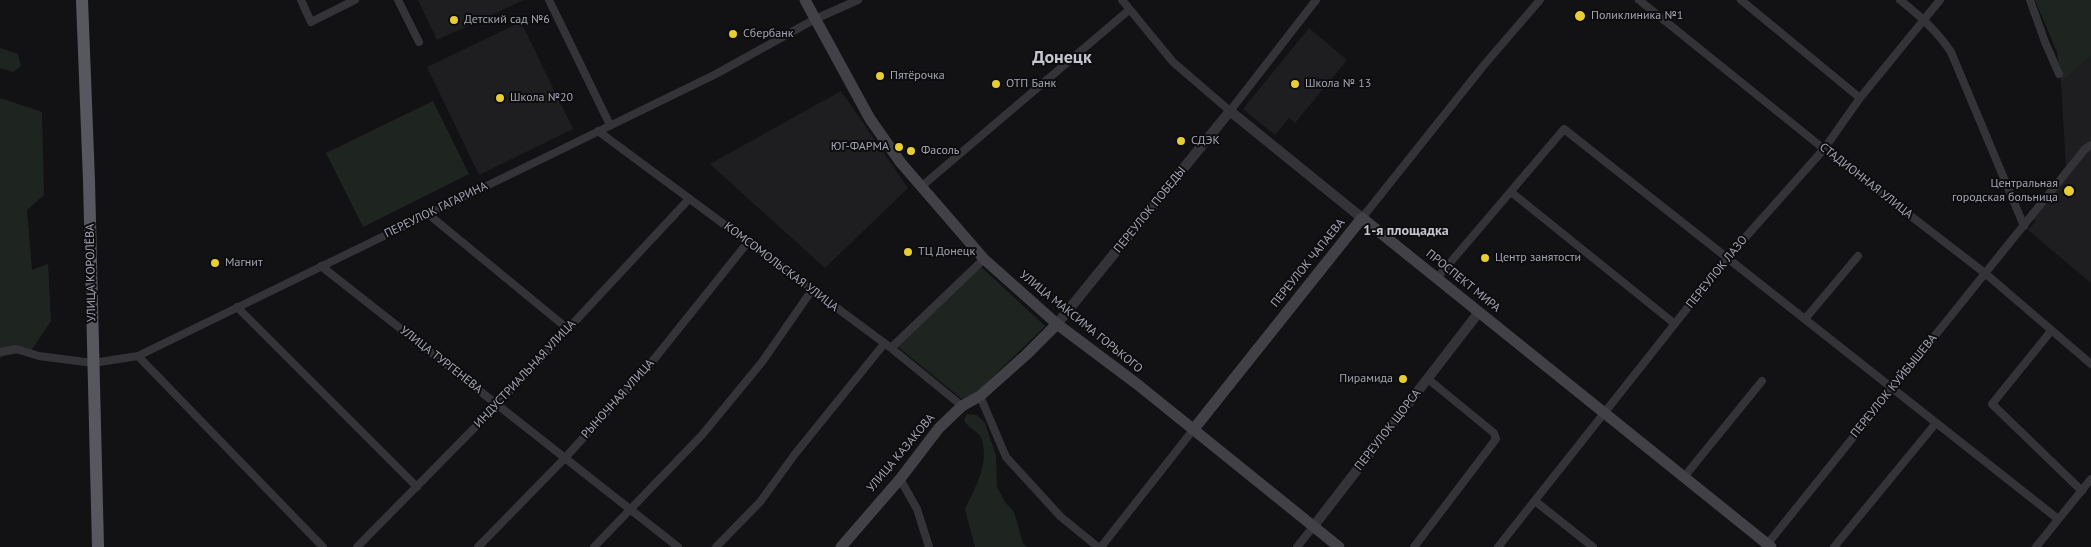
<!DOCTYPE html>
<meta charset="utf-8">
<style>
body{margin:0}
canvas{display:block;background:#121113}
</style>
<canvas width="2091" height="547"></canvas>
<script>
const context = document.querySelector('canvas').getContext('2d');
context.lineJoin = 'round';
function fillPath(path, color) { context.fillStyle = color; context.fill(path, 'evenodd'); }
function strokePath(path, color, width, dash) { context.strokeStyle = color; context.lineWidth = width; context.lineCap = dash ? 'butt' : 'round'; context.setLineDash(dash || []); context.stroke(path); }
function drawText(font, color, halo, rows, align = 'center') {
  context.font = font + ' "PT Sans",sans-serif'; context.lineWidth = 4; context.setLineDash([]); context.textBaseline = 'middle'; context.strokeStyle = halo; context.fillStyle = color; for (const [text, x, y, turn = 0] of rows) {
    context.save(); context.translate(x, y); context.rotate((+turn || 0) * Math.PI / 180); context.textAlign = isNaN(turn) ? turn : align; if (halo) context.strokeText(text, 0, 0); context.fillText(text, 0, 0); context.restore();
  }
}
fillPath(new Path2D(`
 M418,0H524L437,40Z
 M521,22L573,129L479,175L427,67Z
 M1309,28L1347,60L1295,123L1289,118L1275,135L1243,109Z
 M2091,56V283L2028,230L2036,221L2028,213L2066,169L2061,82Z
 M841,91L908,188L825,268L710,164Z`), '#1e1d20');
fillPath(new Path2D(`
 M2035,0H2091V56L2061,82L2057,52Z
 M0,48L18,54L21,66L13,72L0,68Z
 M0,98L42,112L44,195L27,210L32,270L48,264L51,321L31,351L4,356L0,358Z
 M433,101L469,174L363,227L326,153Z
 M980,266L1045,326L972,397L962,399L897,346Z
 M967,414L977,415L985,423L996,456L997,487L1005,502L1014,512L1023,543L1027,547H975L965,509C975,488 989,465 982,440C979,430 969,430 964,420Z`), '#1e2520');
strokePath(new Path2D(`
 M301,0L311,22L355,0
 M398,0L419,42
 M549,0L610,125
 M1122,0L1173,62L1230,111L1316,0
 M1639,0L1824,149L1986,274L2091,364
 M1741,0L1860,98
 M1900,0C1920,16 1937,31 1951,52L2024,226
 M2030,0L2045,42L2059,74
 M598,131L891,348L962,406
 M922,186L1129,10
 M1511,192L1675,324
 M428,214L568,329
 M1362,218L1484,65L1540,0
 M321,266L678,547
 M1437,278L1564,129L2058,519
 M237,307L417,487
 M1805,319L1858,256
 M2051,331L1992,404L2082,491
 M891,348L984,259
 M0,352L16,349L39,356L93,363L138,356L716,74L815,19L858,0
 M138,356L323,547
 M980,396L1006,457L1061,517L1098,547
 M1684,477L1762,381
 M900,479L917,509L929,547
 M1535,501L1593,547
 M357,547L497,405L689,199
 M478,547L565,458L651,363L748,242
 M594,547L702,435L762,362L812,290
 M716,547L760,502L795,454L884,344
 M1101,547L1193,430
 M1297,547L1313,527
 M1414,547L1496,439L1494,433L1428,379
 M1498,547L1727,258L1824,149L1860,98L1940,0
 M1765,547L2085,149L2091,145
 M1834,547L1936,423
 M2036,547L2091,479`), '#333338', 8);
strokePath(new Path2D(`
 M1057,324L1230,111L1362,218
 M1313,527L1479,312`), '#333338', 10);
strokePath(new Path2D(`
 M805,0L870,119L901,163L984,259L1057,324L1137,384L1339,547
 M1193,430L1362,218L1771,547
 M841,547L900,479L939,428L962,406L980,396L1026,355L1057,324`), '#414147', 11);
strokePath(new Path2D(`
 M82,0L89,181L98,547`), '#57575f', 12);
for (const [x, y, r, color] of [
 [1580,16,6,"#e8ce34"],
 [454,20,5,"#e8ce34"],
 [733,34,5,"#e8ce34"],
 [880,76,5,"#e8ce34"],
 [996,84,5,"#e8ce34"],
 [1295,84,5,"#e8ce34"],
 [500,98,5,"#e8ce34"],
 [1181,141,5,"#e8ce34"],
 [899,147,5,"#e8ce34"],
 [911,151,5,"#e8ce34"],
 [2069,191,6,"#e8ce34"],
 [908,252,5,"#e8ce34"],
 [1485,258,5,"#e8ce34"],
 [215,263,5,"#e8ce34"],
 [1403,379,5,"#e8ce34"]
]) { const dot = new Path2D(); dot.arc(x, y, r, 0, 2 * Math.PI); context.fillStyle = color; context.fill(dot); strokePath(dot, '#0d0c0e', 2); }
drawText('12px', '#a3a5b3', '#0d0c0e', [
 ["Поликлиника №1",1591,16],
 ["Детский сад №6",464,20],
 ["Сбербанк",743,34],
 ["Пятёрочка",890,76],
 ["ОТП Банк",1006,84],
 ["Школа № 13",1305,84],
 ["Школа №20",510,98],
 ["СДЭК",1191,141],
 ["ЮГ-ФАРМА",889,147,"right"],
 ["Фасоль",921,151],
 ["Центральная",2058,184,"right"],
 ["городская больница",2058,198,"right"],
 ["ТЦ Донецк",918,252],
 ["Центр занятости",1495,258],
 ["Магнит",225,263],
 ["Пирамида",1393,379,"right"]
], 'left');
drawText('12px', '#a3a5b3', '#0d0c0e', [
 ["СТАДИОННАЯ УЛИЦА",1866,181,38],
 ["ПЕРЕУЛОК ГАГАРИНА",436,210,-26],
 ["ПЕРЕУЛОК ПОБЕДЫ",1150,210,-51],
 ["ПЕРЕУЛОК ЧАПАЕВА",1308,263,-51],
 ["КОМСОМОЛЬСКАЯ УЛИЦА",781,267,37],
 ["ПЕРЕУЛОК ЛАЗО",1717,272,-51],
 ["УЛИЦА КОРОЛЁВА",91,273,-91],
 ["ПРОСПЕКТ МИРА",1463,281,39],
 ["УЛИЦА МАКСИМА ГОРЬКОГО",1081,322,39],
 ["УЛИЦА ТУРГЕНЕВА",441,360,38],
 ["ИНДУСТРИАЛЬНАЯ УЛИЦА",525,374,-47],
 ["ПЕРЕУЛОК КУЙБЫШЕВА",1894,386,-51],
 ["РЫНОЧНАЯ УЛИЦА",618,399,-48],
 ["ПЕРЕУЛОК ЩОРСА",1388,430,-52],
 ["УЛИЦА КАЗАКОВА",901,453,-50]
]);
drawText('bold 14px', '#c4c5cf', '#0d0c0e', [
 ["1-я площадка",1406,231]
]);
drawText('bold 18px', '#c4c5cf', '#0d0c0e', [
 ["Донецк",1062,58]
]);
</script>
